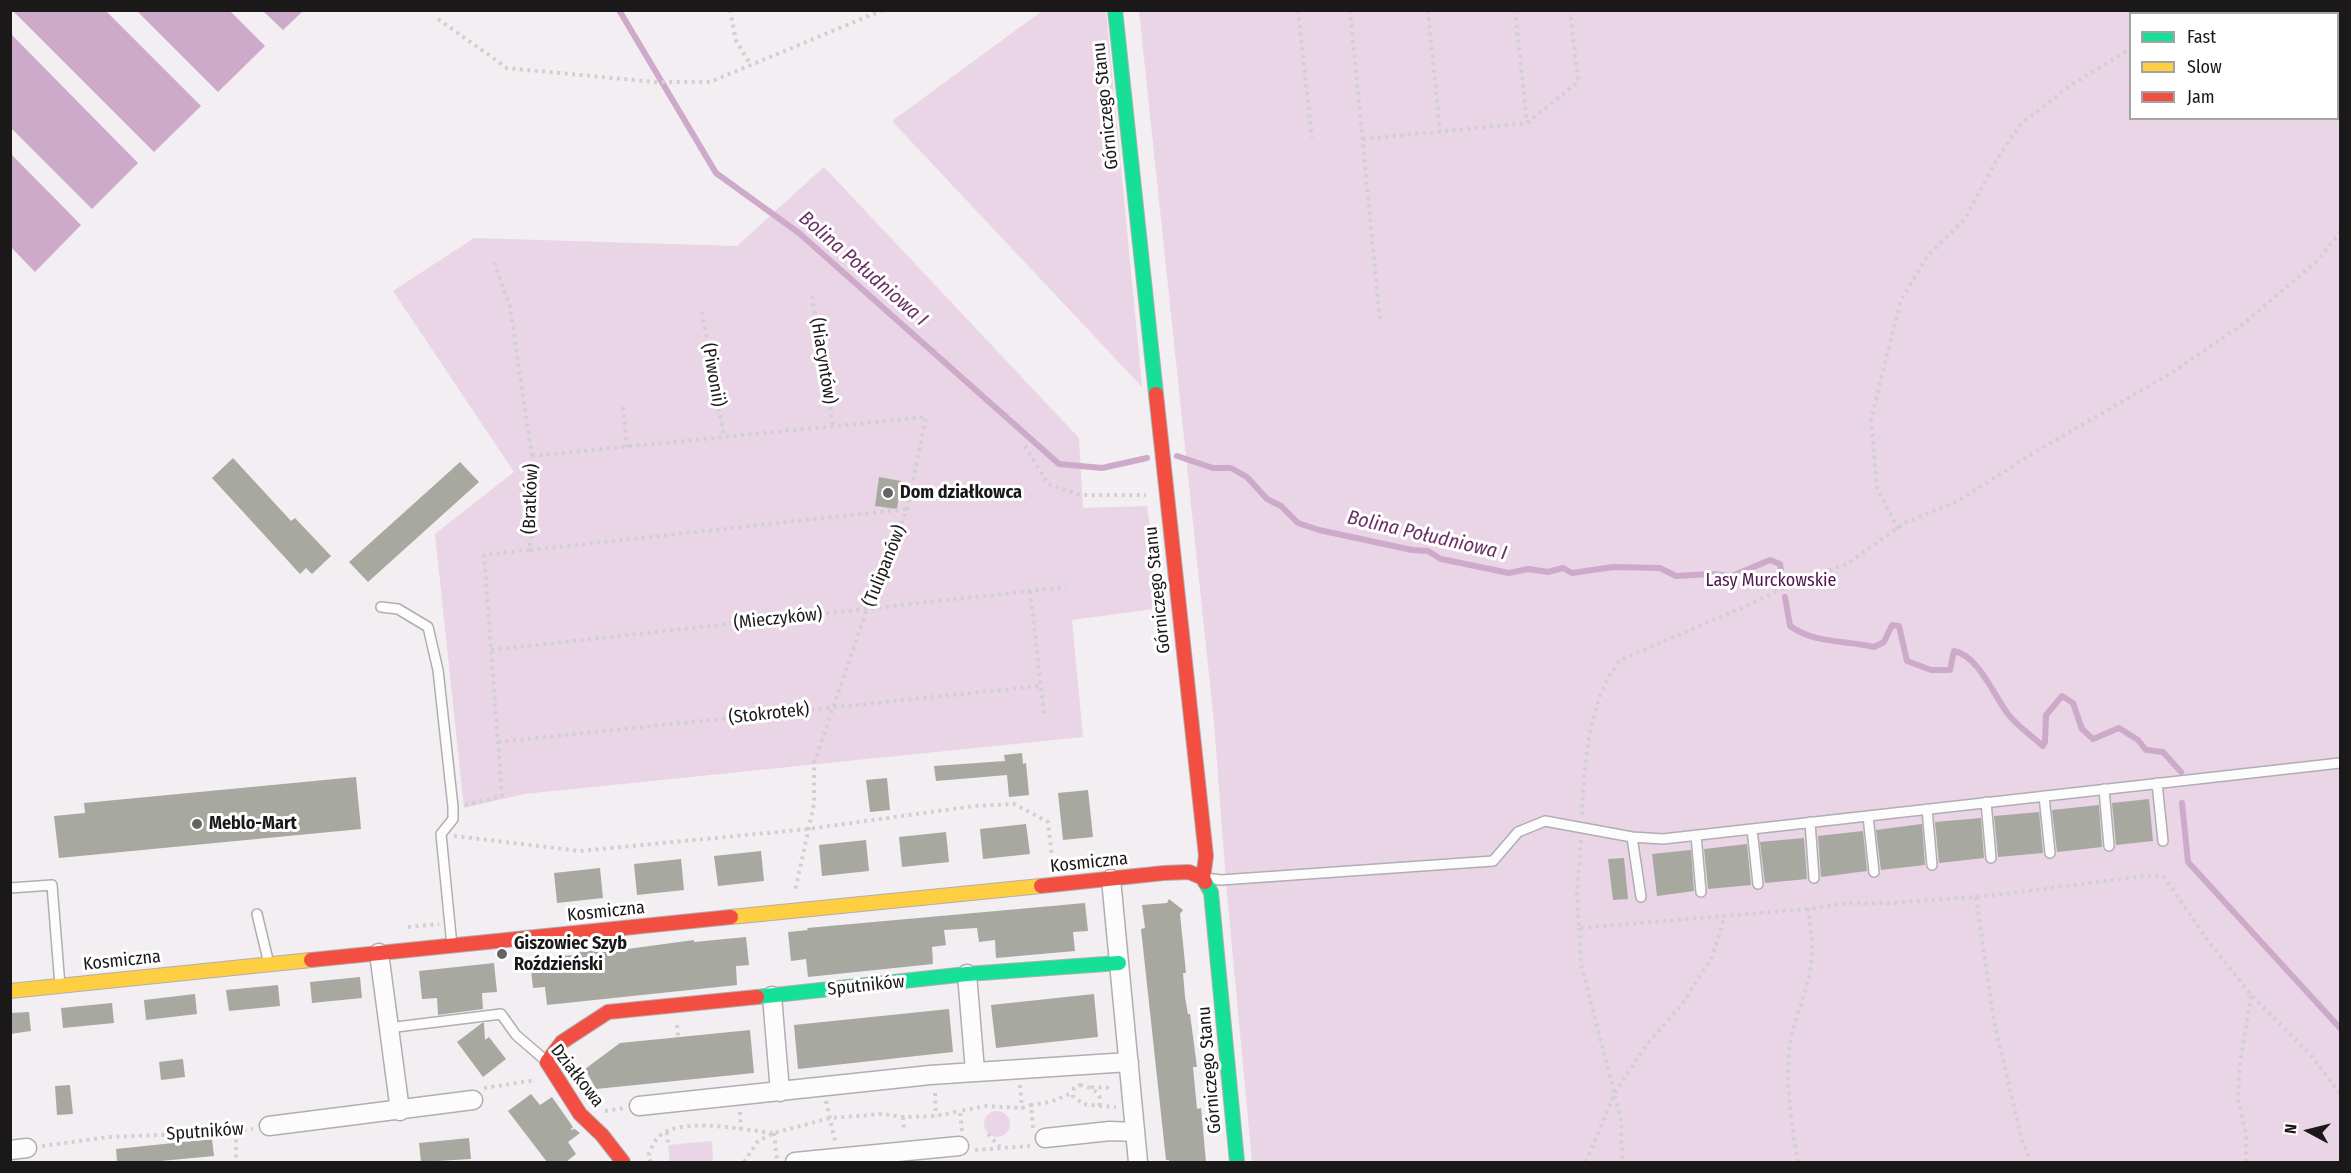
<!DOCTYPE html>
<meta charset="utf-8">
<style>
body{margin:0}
#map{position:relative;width:2351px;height:1173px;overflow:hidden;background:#f3eef2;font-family:"Fira Sans Condensed",sans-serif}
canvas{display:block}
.frame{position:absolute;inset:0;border:12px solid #1a1819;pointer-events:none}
.legend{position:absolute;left:2129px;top:12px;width:210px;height:108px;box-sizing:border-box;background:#fff;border:2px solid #a3a3a3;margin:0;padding:8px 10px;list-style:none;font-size:18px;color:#1a1819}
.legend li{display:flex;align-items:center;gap:12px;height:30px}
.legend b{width:30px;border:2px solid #a3a3a3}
.north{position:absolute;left:2279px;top:1101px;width:60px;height:60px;-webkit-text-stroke:4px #fff;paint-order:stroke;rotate:277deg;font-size:16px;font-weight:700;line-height:24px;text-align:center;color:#1a1819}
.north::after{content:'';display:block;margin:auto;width:21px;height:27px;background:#1a1819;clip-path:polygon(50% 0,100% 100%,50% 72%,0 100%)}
</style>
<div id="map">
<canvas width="2351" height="1173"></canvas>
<div class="frame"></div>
<ul class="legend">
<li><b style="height:8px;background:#16e098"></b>Fast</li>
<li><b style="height:8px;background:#ffcf43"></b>Slow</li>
<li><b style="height:8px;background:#f24e42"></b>Jam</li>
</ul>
<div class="north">N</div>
</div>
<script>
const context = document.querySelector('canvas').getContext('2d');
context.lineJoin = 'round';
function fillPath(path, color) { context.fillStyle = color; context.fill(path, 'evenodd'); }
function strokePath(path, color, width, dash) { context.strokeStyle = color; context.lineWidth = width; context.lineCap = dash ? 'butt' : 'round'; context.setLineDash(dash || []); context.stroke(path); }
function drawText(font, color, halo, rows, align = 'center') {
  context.font = font + ' "Fira Sans Condensed",sans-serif'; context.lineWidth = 6; context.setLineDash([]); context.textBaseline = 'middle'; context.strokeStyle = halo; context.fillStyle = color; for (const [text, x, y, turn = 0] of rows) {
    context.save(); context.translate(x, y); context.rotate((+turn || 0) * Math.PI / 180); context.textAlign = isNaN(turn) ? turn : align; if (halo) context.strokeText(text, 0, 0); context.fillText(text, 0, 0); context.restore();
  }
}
fillPath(new Path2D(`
 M1042,11H1106L1142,387L892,121Z
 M1139,11H2340V1162H1252L1226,882L1214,722ZM2130,14H2338V118H2130Z
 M824,167L1079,438L1083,508L1147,506L1161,608L1072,620L1083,737L524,794L464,808L435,534L514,472L393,291L474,238L737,246Z
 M984 1124a13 13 0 1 1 26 0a13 13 0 1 1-26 0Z
 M712,1141L713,1162H670L668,1145Z`), '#e9d5e6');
fillPath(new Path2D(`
 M13,11H106L201,106L154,152Z
 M137,11H230L265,46L218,92Z
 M263,11H303L283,30Z
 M11,34L138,163L92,209L11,128Z
 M11,154L81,225L35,272L11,247Z`), '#cdaac9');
strokePath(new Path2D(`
 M619,10L716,173L799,233L1059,464L1102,468L1147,458
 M1177,456L1213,468H1231L1247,477L1267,499L1281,506L1298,523L1319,530L1412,550L1428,551L1441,559L1509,573L1528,569L1548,572L1563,568L1572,573L1613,567L1660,568L1676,576L1711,574L1732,576L1770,560L1780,564L1782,577
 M1785,597L1790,626C1815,644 1846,640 1874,647L1884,642L1892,625L1899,626L1907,661L1931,670H1950L1954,651C1979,656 1994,696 2008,714C2017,726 2032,736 2043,746L2045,742L2046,715L2062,696L2073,703L2082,729L2093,739L2119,728L2138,740L2146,750L2163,752L2181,772
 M2182,803L2188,862L2340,1028`), '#cdaac9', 6);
fillPath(new Path2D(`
 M233,458L291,521L295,518L331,556L312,574L306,568L300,574L212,478Z
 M460,462L479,482L368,582L349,562Z
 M879,477L901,481L897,509L875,506Z
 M1022,753L1023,764L1026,763L1029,795L1009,797L1007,775L936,781L934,766L1005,761L1004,755Z
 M356,777L361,829L59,858L54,816L85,813L84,803Z
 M887,778L890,810L870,812L866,780Z
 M1088,790L1093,837L1063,840L1058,793Z
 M2149,799L2153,841L2116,845L2112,803Z
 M2099,805L2102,847L2057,852L2052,810Z
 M2039,812L2043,853L1998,857L1994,816Z
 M1981,818L1984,858L1939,863L1935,822Z
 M1026,824L1030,854L983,859L980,829Z
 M1922,824L1925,865L1881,870L1876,830Z
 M1863,831L1867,871L1821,877L1818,836Z
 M946,832L949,862L902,867L899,837Z
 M1804,838L1807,879L1765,883L1760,842Z
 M866,840L869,871L822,876L819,845Z
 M1747,844L1751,885L1708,889L1704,849Z
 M1691,850L1694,891L1657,896L1652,854Z
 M761,851L764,881L718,886L714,856Z
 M1624,858L1628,899L1613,900L1608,859Z
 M681,859L684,890L637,895L634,864Z
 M600,868L603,898L557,903L554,873Z
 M1169,899L1183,910L1180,914L1186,973H1183L1185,997L1188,1014H1190L1197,1067H1193L1197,1109L1201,1108L1206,1162H1169V1160H1166L1141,929L1145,928L1142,905L1167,903Z
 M1085,903L1088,931L1073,932L1075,951L996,958L995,940L979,942L977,928L944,930L946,945L932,947L933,964L808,977L806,959L791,961L788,932L808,930L807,928Z
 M746,937L749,965L736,966L737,985L547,1005L545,987L533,988L530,960L579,954L578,952L620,948V950L694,940V942Z
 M494,963L497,992L482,993L483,1009L438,1015L437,998L422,999L419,971Z
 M360,977L362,998L312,1003L310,982Z
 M278,985L280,1006L229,1011L226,990Z
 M195,994L197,1014L146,1020L144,1000Z
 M1094,994L1098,1037L996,1048L991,1005Z
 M112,1003L114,1023L63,1028L61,1008Z
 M949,1009L953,1052L798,1069L794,1025Z
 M29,1012L31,1031L10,1034V1013Z
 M482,1023H484L485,1040L489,1037L506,1059L483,1077L457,1042Z
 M750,1030L754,1073L596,1089L585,1069L620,1043Z
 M183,1059L185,1077L161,1080L159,1062Z
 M70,1085L73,1114L57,1115L55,1086Z
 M531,1094L540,1105L552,1097L573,1127L570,1130L575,1129L580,1133L568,1142L576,1154L566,1162H547L508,1111Z
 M469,1138L471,1159L421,1162L419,1143Z
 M212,1139L214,1156L150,1162H117L116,1149Z`), '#a7a9a1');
const lane = new Path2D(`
 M381,607L398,609L428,627L438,670L453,807V819L441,834L452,946
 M2157,783L2163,841
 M2104,789L2109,846
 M2044,796L2050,853
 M1986,802L1991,858
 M1927,809L1932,865
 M1868,816L1874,872
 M1810,822L1814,878
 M1752,829L1758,884
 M1696,835L1701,892
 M1632,837L1641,897
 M1206,878L1221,880L1493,861L1518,832L1545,821L1632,837L1663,839L2340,763
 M10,888L52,885L60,986
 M257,914L269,964
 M388,1028L501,1014L516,1035L545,1060`);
const street = new Path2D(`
 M1111,879L1138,1162
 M379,953L400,1111
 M967,974L975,1071
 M772,996L780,1092
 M639,1106L930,1075L1129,1062
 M269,1126L473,1100
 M1045,1138L1110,1131L1135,1132
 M10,1150L27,1148
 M795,1162L959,1146`);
const fast = new Path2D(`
 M1115,10L1156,394
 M1205,882L1211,892L1237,1162
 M757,997L967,974L1119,963`);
const slow = new Path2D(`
 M731,917L1041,886
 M10,991L311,960`);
const jam = new Path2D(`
 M1156,394L1206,856L1203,878L1205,882
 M1041,886L1164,873L1189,872L1203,878
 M311,960L731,917
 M623,1162L602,1135L580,1114L547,1062L562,1042L608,1012L757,997`);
strokePath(lane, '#b0aeb0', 12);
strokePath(street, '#b0aeb0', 21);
strokePath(fast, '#b0aeb0', 16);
strokePath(slow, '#b0aeb0', 16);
strokePath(jam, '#b0aeb0', 16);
strokePath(new Path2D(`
 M730,10L736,41L751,65
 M1298,10L1312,138
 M1350,10L1380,320
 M1428,10L1440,131
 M1515,10L1527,122
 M2191,14L2268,10
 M438,19L507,68L655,82H710L883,10
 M1363,139L1527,123L1578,82L1570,10
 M812,296L833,426
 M702,312L724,437
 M623,407L627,447
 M1025,446L1048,484L1080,495H1146
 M532,456L926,417L907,509L867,609L814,763V804L795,891
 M1898,529L1877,488L1871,419L1901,300L1928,255L1965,219L1997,159L2021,124L2071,85L2130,49
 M530,550L907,509
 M1030,591L1044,714
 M491,650L1066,587
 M498,742L1040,686
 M465,805L502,796L484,555L530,550L532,456L510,307L493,259
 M1582,815C1584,765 1588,700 1620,660L1753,603L1803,578L1847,564L1906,522L1958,501L2035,452L2173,372L2243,324L2317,261L2340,232
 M454,836L580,851L808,829L974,806L1014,804L1048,822L1053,866
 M1581,840L1577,895L1579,928L1808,909L1849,903H1890L1985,896L2153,875L2164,877L2209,942L2251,995L2310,1054L2340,1094
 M1976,897L1994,1022L2022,1140L2031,1162
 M408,927L439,924
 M1579,928L1581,964L1621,1120L1622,1162
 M677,1025L678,1036
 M1020,1085L1022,1108
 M1080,1085C1091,1087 1104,1093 1099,1106L1083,1104L1073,1096L1074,1088Z
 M1091,1087L1113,1088
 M484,1088L536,1080
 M935,1093L936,1116
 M826,1101L835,1141
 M1099,1106L1116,1107
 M605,1111L624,1108
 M740,1112L741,1130
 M903,1117L904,1130
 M1033,1128L1031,1105L1050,1102L1072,1093
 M962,1131L960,1111L986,1106L1022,1108L1031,1105
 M236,1132V1162
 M667,1132L668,1145
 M774,1133L777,1159
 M988,1134L1000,1147
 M42,1146L109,1137L236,1132L253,1129
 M975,1150L1030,1146
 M651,1162L648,1156C652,1146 656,1136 667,1131C695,1119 744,1130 774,1133
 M744,1162L758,1141L774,1133L830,1118L882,1114L903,1117L936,1116L960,1111
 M1586,1162L1615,1092L1645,1047L1682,1004L1712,957L1725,916
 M1798,1162C1792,1127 1786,1089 1789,1053C1791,1022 1808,994 1811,964C1813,945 1811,928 1808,909
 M2246,1162V1135L2238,1098L2240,1064L2251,995`), '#d1d0d1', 4, [3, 4.5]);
strokePath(lane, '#fdfcfd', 9);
strokePath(street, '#fdfcfd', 18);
strokePath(fast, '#16e098', 14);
strokePath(slow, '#ffcf43', 14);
strokePath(jam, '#f24e42', 14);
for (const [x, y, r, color] of [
 [888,493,6,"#666365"],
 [197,824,6,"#666365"],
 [502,954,6,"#666365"]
]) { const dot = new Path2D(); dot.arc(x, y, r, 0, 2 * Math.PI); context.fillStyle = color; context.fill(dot); strokePath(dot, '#fff', 2); }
drawText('18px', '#1a1819', '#fff', [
 ["Górniczego Stanu",1106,106,-96],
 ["(Hiacyntów)",823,361,81],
 ["(Piwonii)",713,375,80],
 ["(Bratków)",531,499,-88],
 ["(Tulipanów)",885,566,-68],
 ["Górniczego Stanu",1158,590,-96],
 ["(Mieczyków)",778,619,-6],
 ["(Stokrotek)",769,714,-6],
 ["Kosmiczna",1089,863,-6],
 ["Kosmiczna",606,912,-6],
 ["Kosmiczna",122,961,-6],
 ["Sputników",866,986,-6],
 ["Górniczego Stanu",1210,1070,-95],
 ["Działkowa",577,1076,52],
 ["Sputników",205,1132,-4]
]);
drawText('bold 18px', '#1a1819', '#fff', [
 ["Dom działkowca",900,493],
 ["Meblo-Mart",209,824],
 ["Giszowiec Szyb",514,944],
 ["Roździeński",514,965]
], 'left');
drawText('18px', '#51174d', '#fff', [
 ["Lasy Murckowskie",1771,581]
]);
drawText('italic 20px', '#692f65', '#fff', [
 ["Bolina Południowa I",863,269,41],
 ["Bolina Południowa I",1427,536,13]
]);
</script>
